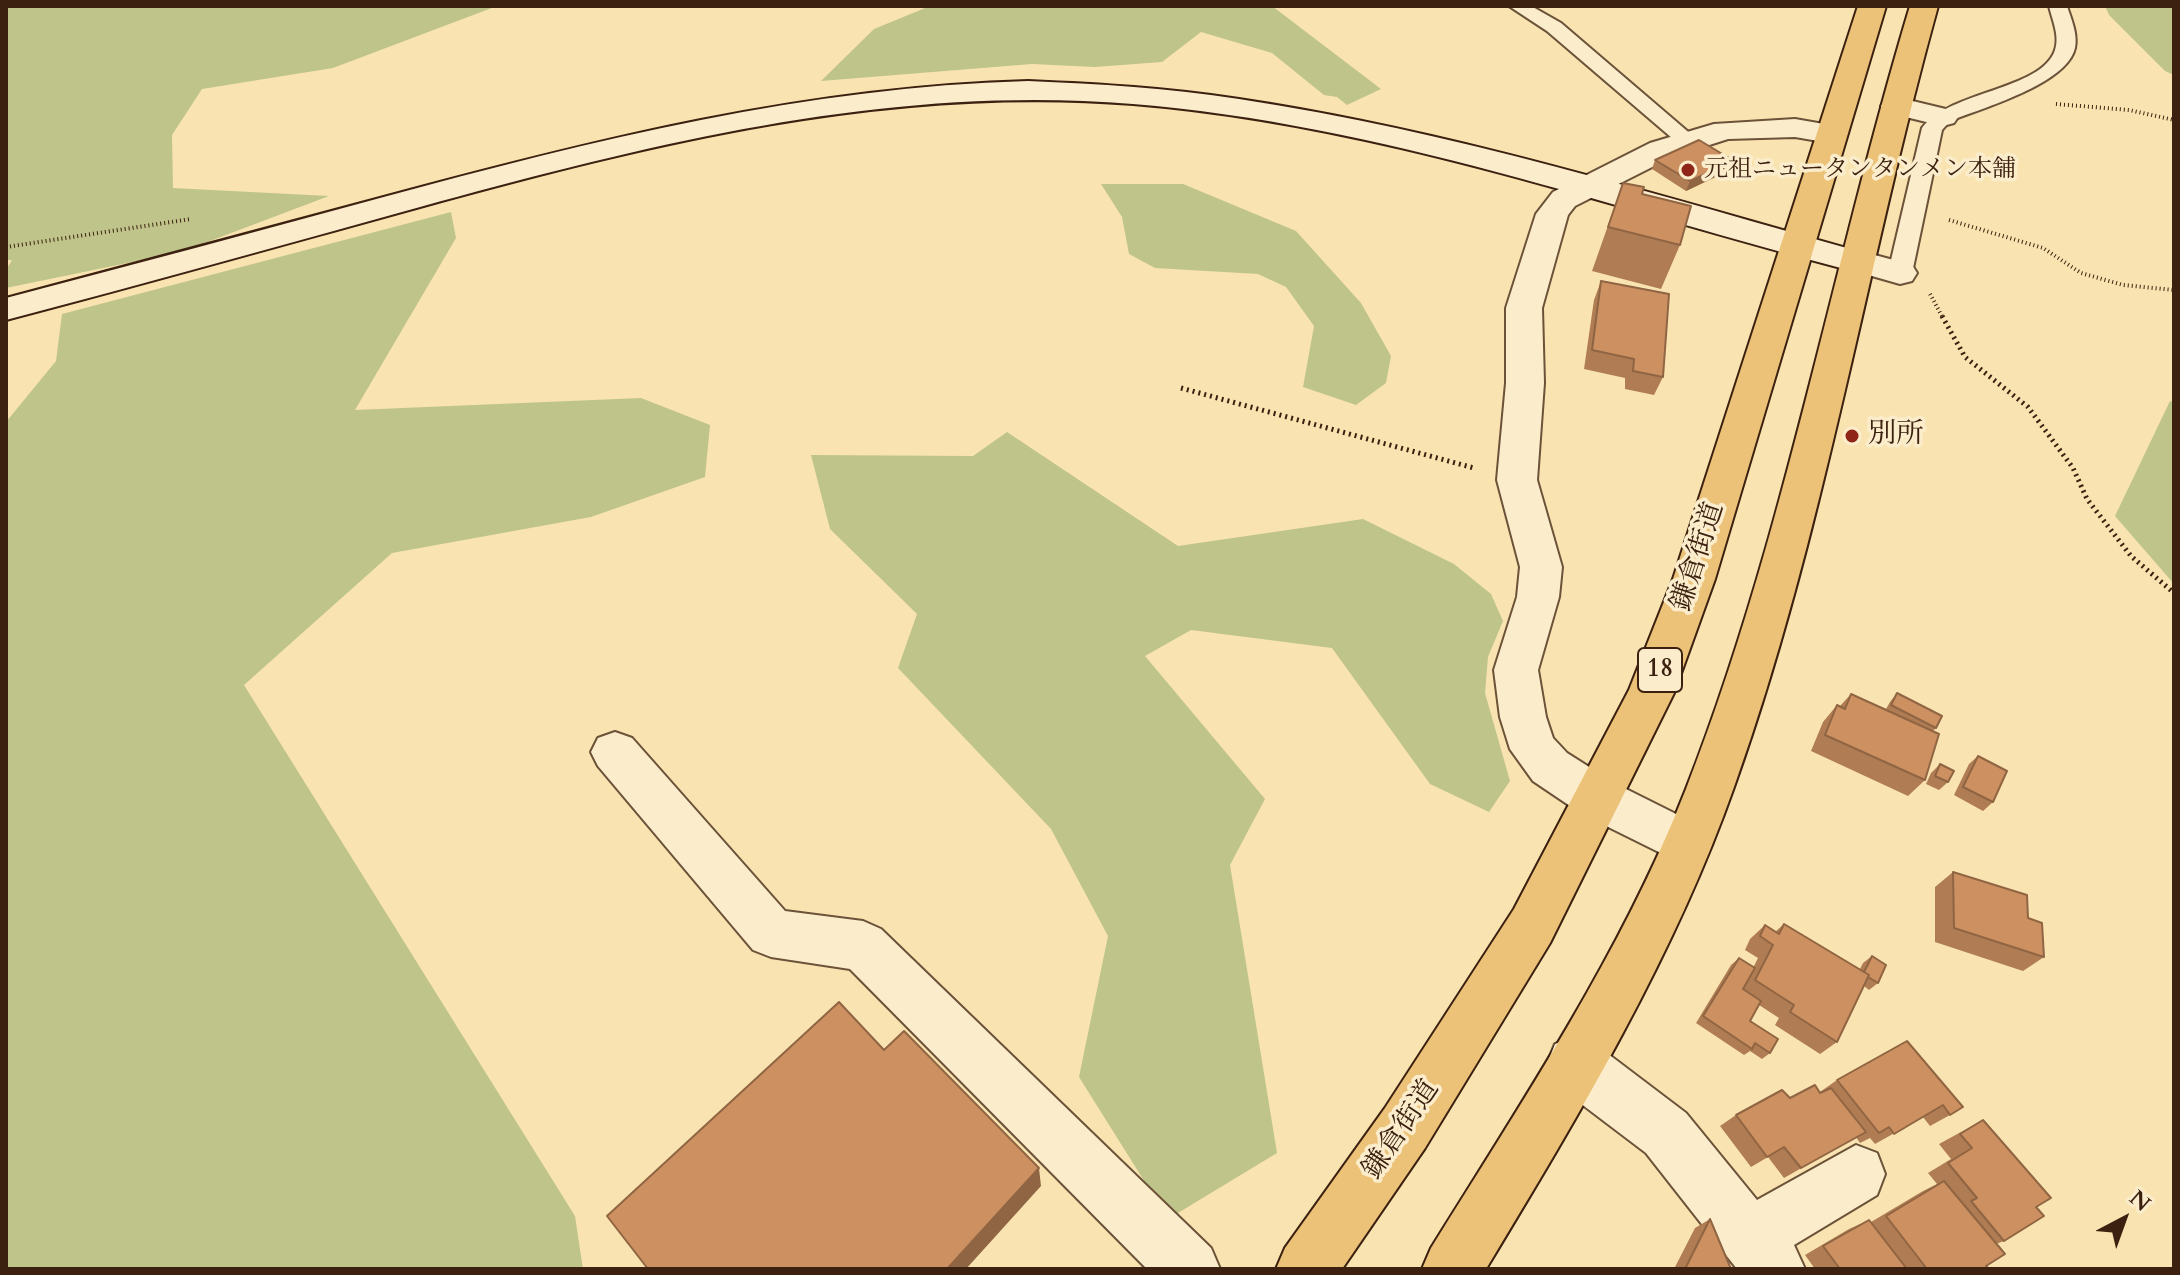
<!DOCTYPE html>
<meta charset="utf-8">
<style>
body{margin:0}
#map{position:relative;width:2180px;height:1275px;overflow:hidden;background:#f9e4b1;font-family:Cardo,serif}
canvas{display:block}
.frame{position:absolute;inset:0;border:8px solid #3c2111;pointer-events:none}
.north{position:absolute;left:2084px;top:1179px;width:80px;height:80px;-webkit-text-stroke:6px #fbedcc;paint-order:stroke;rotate:41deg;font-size:22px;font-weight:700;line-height:32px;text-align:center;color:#3c2111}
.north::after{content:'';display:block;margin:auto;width:28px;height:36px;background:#3c2111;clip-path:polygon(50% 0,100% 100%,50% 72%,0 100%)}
</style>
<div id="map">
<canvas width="2180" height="1275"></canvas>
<div class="frame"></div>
<div class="north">N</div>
</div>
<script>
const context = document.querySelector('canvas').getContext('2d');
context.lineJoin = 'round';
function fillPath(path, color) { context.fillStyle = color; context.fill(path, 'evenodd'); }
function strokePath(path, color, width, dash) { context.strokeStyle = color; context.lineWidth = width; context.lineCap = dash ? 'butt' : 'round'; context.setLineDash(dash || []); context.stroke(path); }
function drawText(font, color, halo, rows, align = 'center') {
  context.font = font + ' Cardo,"Noto Serif JP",serif'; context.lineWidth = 7; context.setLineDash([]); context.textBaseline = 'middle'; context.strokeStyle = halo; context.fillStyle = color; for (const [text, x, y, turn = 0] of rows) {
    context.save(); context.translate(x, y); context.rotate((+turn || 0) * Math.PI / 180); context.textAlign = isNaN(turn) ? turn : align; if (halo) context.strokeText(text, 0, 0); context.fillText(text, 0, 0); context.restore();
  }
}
fillPath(new Path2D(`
 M6,6H497L333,68L202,89L172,135L173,188L329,196L181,252L6,288V270L12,260H6Z
 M930,6H1272L1381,89L1347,105L1337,97L1324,95L1272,53L1201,32L1162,62L1095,67L1032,64L821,81L874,29Z
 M2105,6H2174V75L2165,71L2109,15Z
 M1101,184H1183L1296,231L1361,303L1391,356L1386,383L1356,405L1303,387L1314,326L1286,287L1258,274L1155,268L1129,254L1122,217Z
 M451,212L456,238L355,410L641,398L710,425L705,477L591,517L392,553L244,685L575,1216L583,1269H6V422L56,361L62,314Z
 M2170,401L2174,402V584L2115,516Z
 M1007,432L1178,546L1363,519L1454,564L1491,594L1503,621L1488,657L1485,693L1510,781L1489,812L1430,784L1332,648L1191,630L1145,656L1265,799L1230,865L1277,1153L1168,1219L1079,1077L1108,936L1051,829L898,668L917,614L830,529L811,455L973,456Z`), '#bfc48a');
const lane = new Path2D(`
 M1509,6H1531L1561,23L1693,136L1697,140L1693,144H1679L1547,31Z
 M2049,6H2067C2071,19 2078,34 2075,48C2067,84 1982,108 1950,121L1942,130L1912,273L1908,278H1892L1888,273L1922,128C1949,91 2042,90 2055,50C2060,36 2052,19 2049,6Z`);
const street = new Path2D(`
 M1896,97L1954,111L1958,117L1954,123L1943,126L1885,112L1881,106L1885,100Z
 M1795,119L1841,127L1845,134L1841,141L1830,143L1795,137L1728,139L1672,157L1575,206L1568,215L1542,308L1544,383L1537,480L1562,567L1559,597L1538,670L1546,717L1553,738L1567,753L1616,784L1704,828L1712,844L1704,860L1687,866L1582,814L1533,781L1510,749L1500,717L1494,670L1517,597L1520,567L1497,480L1506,383V308L1536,214L1553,192L1650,143L1714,124Z
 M1856,250L1912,265L1917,273L1912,281L1900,284L1844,268L1839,261L1844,254Z
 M615,732L632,738L785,911L863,921L881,929L1211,1248L1220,1269H1147L850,969L771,957L753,950L598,766L591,752L598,738Z
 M1575,1036L1595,1044L1686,1113L1757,1200L1856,1145L1877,1153L1885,1174L1877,1195L1794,1245L1805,1269H1737L1646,1153L1555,1084L1547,1064L1555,1044Z`);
const secondary = new Path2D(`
 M1028,81C1099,84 1169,88 1239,99C1453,131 1660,196 1868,254L1873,261L1868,268L1856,272C1616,210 1381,124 1133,104C889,84 653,143 420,207C282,245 144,284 6,320V298C131,265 256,232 380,198C594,140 806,87 1028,81Z`);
const primary = new Path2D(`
 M1858,6H1886L1715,579L1674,693L1550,943L1425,1148L1342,1269H1276L1285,1248L1385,1108L1514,909L1629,690L1673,579Z
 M1910,6H1938C1866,265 1825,533 1734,787C1674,957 1579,1115 1486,1269H1422L1431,1248C1523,1100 1622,952 1686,789C1785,536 1832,265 1910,6Z`);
strokePath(lane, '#6b5239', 4);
strokePath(street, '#6b5239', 4);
strokePath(secondary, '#3c2111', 4);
strokePath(primary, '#3c2111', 4);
strokePath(new Path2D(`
 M2056,104L2129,110L2174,120
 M1949,220L2043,248L2081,273L2123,285L2174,290
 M6,247L191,219
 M1930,294L1943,318`), '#3c2111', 4, [1, 3]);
strokePath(new Path2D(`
 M1942,316L1965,357L2028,407L2073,468L2087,499L2131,556L2174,593
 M1181,388L1474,468`), '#3c2111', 5, [2, 4]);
fillPath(lane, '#fbedcc');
fillPath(street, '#fbedcc');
fillPath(secondary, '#fbedcc');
fillPath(primary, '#ecc278');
fillPath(new Path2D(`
 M1655,160L1730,170L1686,191L1652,169Z
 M1623,183L1642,194L1680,245L1661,289L1592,271Z
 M1601,281L1663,377L1654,395L1625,389V378L1584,369L1594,300Z
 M1897,693L1936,728L1933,731L1925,780L1908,796L1811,751L1823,722L1837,705L1840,706L1851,694L1886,709L1890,702Z
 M1978,756L1993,802L1983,811L1954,795L1969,764Z
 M1940,764L1948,782L1939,790L1926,784L1931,773Z
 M1953,872L2028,918L2044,957L2023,971L1935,942V887Z
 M1784,924L1860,969L1863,963L1872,956L1878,983L1869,990L1864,986L1837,1042L1820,1054L1775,1025L1779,1018L1759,1005L1750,1021L1770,1053L1762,1059L1750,1051L1744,1055L1696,1023L1731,965L1739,958L1753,968L1758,958L1745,950L1750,939L1765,925L1775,932Z
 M1907,1041L1950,1115L1930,1126L1923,1117L1875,1144L1870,1138L1860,1143L1856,1137L1784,1178L1768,1157L1751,1167L1720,1126L1736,1115L1820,1092L1837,1080Z
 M1983,1120L2036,1207L2004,1241L1996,1244L1986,1266L1989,1269H1815L1805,1255L1849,1229L1869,1220L1871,1222L1923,1191L1937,1184L1928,1173L1951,1159L1939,1144Z
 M1710,1219L1731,1269H1674L1695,1228Z`), '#b07c53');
fillPath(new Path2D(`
 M1734,161L1730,170L1686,191L1690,181Z
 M1039,1168L1041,1186L966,1269H947Z`), '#906543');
const building = new Path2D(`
 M1699,140L1734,161L1690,181L1655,160Z
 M1623,183L1644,187L1642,194L1691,206L1680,245L1608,227Z
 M1601,281L1669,294L1663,377L1633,371L1634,359L1592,350Z
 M1897,693L1942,716L1936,728L1891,705Z
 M1851,694L1939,734L1925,780L1825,735L1837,705L1845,709Z
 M1978,756L2007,771L1993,802L1963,787Z
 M1940,764L1954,771L1948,782L1935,776Z
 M1953,872L2027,895L2028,918L2042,923L2044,957L1954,928Z
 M1784,924L1869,975L1837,1042L1790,1012L1794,1005L1755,980L1773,945L1760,936L1765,925L1779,934Z
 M1872,956L1886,965L1878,983L1868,977L1869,975L1864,972Z
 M1739,958L1755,968L1743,989L1761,1001L1750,1021L1778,1039L1770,1053L1755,1043L1752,1049L1703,1016Z
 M839,1002L884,1050L904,1031L1039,1168L947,1269H648L607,1216Z
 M1907,1041L1963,1107L1950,1115L1943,1105L1894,1134L1889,1127L1879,1133L1837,1080Z
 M1815,1085L1820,1093L1831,1088L1866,1132L1801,1168L1784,1147L1767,1157L1736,1115L1782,1090L1790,1098Z
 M1983,1120L2051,1198L2036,1207L2044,1216L2004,1241L1971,1201L1977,1198L1948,1163L1972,1148L1960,1134Z
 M1944,1181L2005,1254L1986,1266L1989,1269H1927L1886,1216Z
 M1710,1219L1731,1269H1685Z
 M1869,1220L1907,1269H1840L1823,1246Z`);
fillPath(building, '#cd9060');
strokePath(building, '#906543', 2);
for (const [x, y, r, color] of [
 [1688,170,8,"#8f2418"],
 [1852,436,8,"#8f2418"]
]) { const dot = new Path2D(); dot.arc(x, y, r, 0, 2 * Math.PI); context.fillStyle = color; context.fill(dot); strokePath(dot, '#fbedcc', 3); }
drawText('24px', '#3c2111', '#fbedcc', [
 ["元祖ニュータンタンメン本舗",1704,170]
], 'left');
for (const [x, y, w] of [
 [1660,670,44]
]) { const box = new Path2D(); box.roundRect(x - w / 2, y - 22, w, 44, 6); context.fillStyle = '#fbedcc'; context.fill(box); strokePath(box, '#3c2111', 2); }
drawText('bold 26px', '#3c2111', null, [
 ["18",1660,670]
]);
drawText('28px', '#3c2111', '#fbedcc', [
 ["別所",1868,436]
], 'left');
drawText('28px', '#3c2111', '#fbedcc', [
 ["鎌倉街道",1699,557,-72],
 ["鎌倉街道",1402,1130,-56]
]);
</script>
